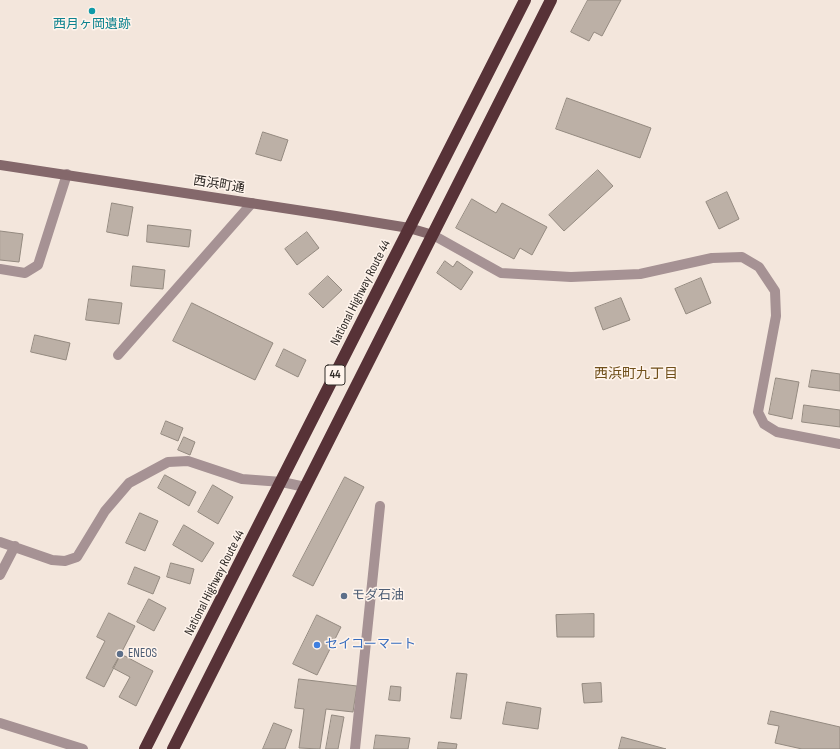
<!DOCTYPE html>
<meta charset="utf-8">
<style>
body{margin:0}
canvas{display:block;background:#f3e6dc}
</style>
<canvas width="840" height="749"></canvas>
<script>
const context = document.querySelector('canvas').getContext('2d');
context.lineJoin = 'round';
function fillPath(path, color) { context.fillStyle = color; context.fill(path, 'evenodd'); }
function strokePath(path, color, width, dash) { context.strokeStyle = color; context.lineWidth = width; context.lineCap = dash ? 'butt' : 'round'; context.setLineDash(dash || []); context.stroke(path); }
function drawText(font, color, halo, rows, align = 'center') {
  context.font = font + ' "Sofia Sans Condensed","Noto Sans JP",sans-serif'; context.lineWidth = 3; context.setLineDash([]); context.textBaseline = 'middle'; context.strokeStyle = halo; context.fillStyle = color; for (const [text, x, y, turn = 0] of rows) {
    context.save(); context.translate(x, y); context.rotate((+turn || 0) * Math.PI / 180); context.textAlign = isNaN(turn) ? turn : align; if (halo) context.strokeText(text, 0, 0); context.fillText(text, 0, 0); context.restore();
  }
}
const building = new Path2D(`
 M588,0H621L602,36L594,32L589,41L571,32Z
 M567,98L651,128L640,158L556,129Z
 M263,132L288,140L281,161L256,154Z
 M598,170L613,186L564,231L549,215Z
 M727,192L739,219L719,229L706,202Z
 M472,199L496,213L502,203L547,227L532,255L520,248L514,259L456,228Z
 M112,203L133,207L128,236L107,232Z
 M148,225L191,230L189,247L147,242Z
 M0,231L23,234L19,262L0,260Z
 M307,232L319,248L297,265L285,249Z
 M445,261L453,267L457,261L473,272L461,290L437,273Z
 M133,266L165,270L163,289L131,286Z
 M328,276L342,290L323,308L309,294Z
 M701,278L711,303L686,314L675,289Z
 M621,298L630,320L603,330L595,308Z
 M89,299L122,303L119,324L86,320Z
 M192,303L273,343L255,380L173,341Z
 M35,335L70,343L66,360L31,352Z
 M284,349L306,360L298,377L276,366Z
 M812,370L840,374V391L809,387Z
 M776,378L799,382L792,419L769,414Z
 M804,405L840,410V427L802,422Z
 M166,421L183,428L178,441L161,434Z
 M184,437L195,442L190,455L178,450Z
 M165,475L196,492L189,506L158,488Z
 M345,477L364,487L313,586L293,576Z
 M213,485L233,497L218,524L198,512Z
 M140,513L158,521L145,551L126,543Z
 M184,525L214,543L202,562L173,545Z
 M171,563L194,569L190,584L167,577Z
 M135,567L160,577L153,594L128,584Z
 M149,599L166,608L154,631L137,622Z
 M109,613L135,626L104,687L86,678L105,641L97,637Z
 M594,614V637H557L556,615Z
 M317,615L341,627L317,675L293,664Z
 M121,654L153,671L136,706L119,697L130,677L113,668Z
 M457,673L467,674L461,719L451,718Z
 M299,679L357,686L353,712L326,709L320,749L299,748L304,709L295,708Z
 M601,683L602,702L584,703L582,684Z
 M391,686L401,687L400,701L389,700Z
 M507,702L541,708L538,729L503,724Z
 M771,711L840,727V749H802L775,743L779,726L768,724Z
 M332,715L344,717L338,749H326Z
 M274,723L292,730L285,749H263Z
 M376,735L410,738L408,749H374Z
 M622,737L666,749H619Z
 M439,742L457,744L456,749H438Z`);
fillPath(building, '#bcb0a6');
strokePath(building, '#948a80', 1);
strokePath(new Path2D(`
 M433,235L501,273L571,277L640,274L712,258L742,257L759,267L775,291L776,316L758,412L764,424L777,432L840,444
 M0,269L25,273L38,265L67,174
 M118,355L252,203
 M0,542L52,560L65,561L77,557L105,511L129,483L168,462L188,461L242,479L282,482L305,487
 M0,575L15,546
 M0,723L83,749
 M355,749L380,506`), '#a69294', 10);
strokePath(new Path2D(`
 M0,165L336,216L409,228L433,235`), '#84686b', 10);
strokePath(new Path2D(`
 M145,749L525,0
 M173,749L551,0`), '#573237', 12);
for (const [x, y, r, color] of [
 [92,11,4,"#0f9aa8"],
 [344,596,4,"#5c6f8a"],
 [317,645,4,"#3f7fe0"],
 [120,654,4,"#5c6f8a"]
]) { const dot = new Path2D(); dot.arc(x, y, r, 0, 2 * Math.PI); context.fillStyle = color; context.fill(dot); strokePath(dot, '#fff4ec', 1.5); }
for (const [x, y, w] of [
 [335,375,20]
]) { const box = new Path2D(); box.roundRect(x - w / 2, y - 10, w, 20, 3); context.fillStyle = '#fff4ec'; context.fill(box); strokePath(box, '#312c28', 1); }
drawText('bold 12px', '#312c28', null, [
 ["44",335,375]
]);
drawText('13px', '#0d838f', '#fff4ec', [
 ["西月ヶ岡遺跡",92,25]
]);
drawText('13px', '#312c28', '#fff4ec', [
 ["西浜町通",219,185,9],
 ["National Highway Route 44",361,293,-63],
 ["National Highway Route 44",215,583,-63]
]);
drawText('13px', '#4e5e75', '#fff4ec', [
 ["モダ石油",352,596],
 ["ENEOS",128,654]
], 'left');
drawText('13px', '#366cbe', '#fff4ec', [
 ["セイコーマート",325,645]
], 'left');
drawText('14px', '#6f4f1a', '#fff4ec', [
 ["西浜町九丁目",636,374]
]);
</script>
